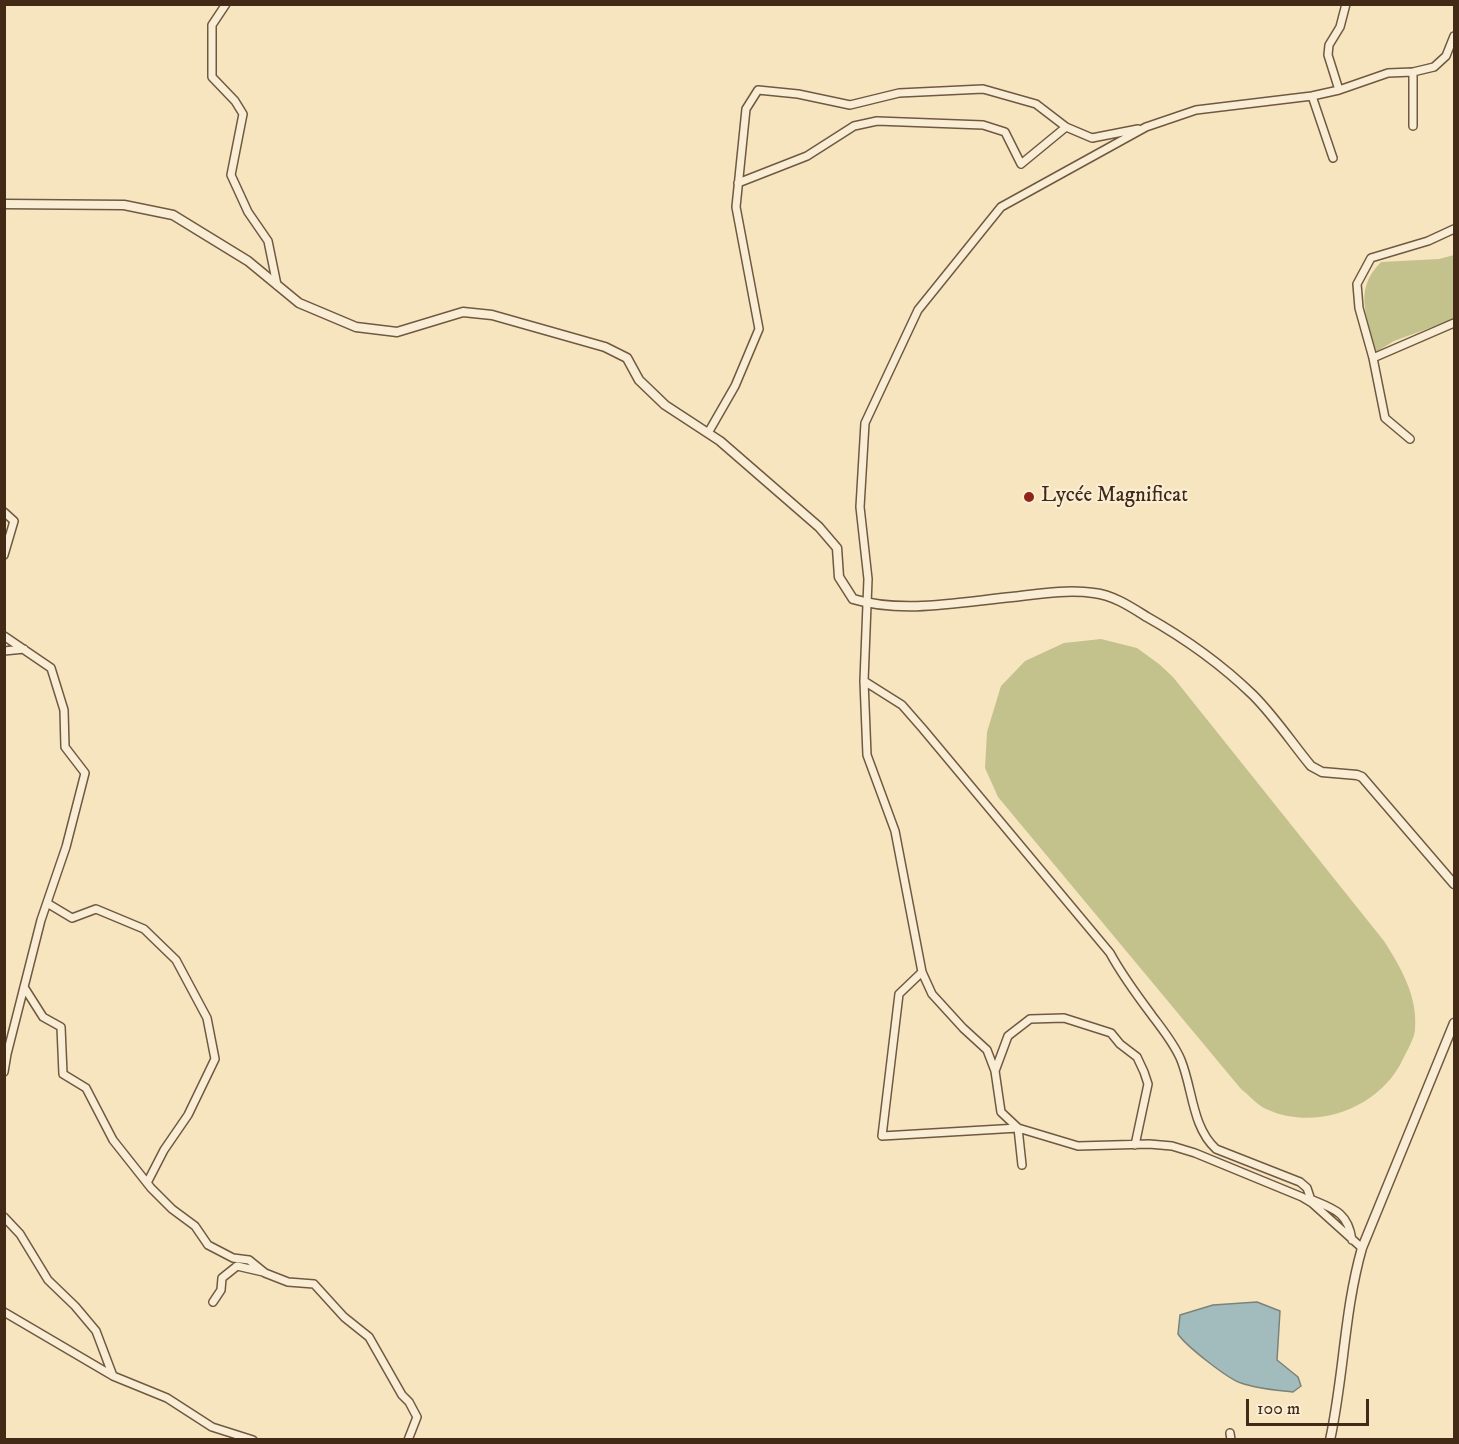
<!DOCTYPE html>
<meta charset="utf-8">
<style>
body{margin:0}
#map{position:relative;width:1459px;height:1444px;overflow:hidden;background:#f6e5bf;font-family:"IM FELL DW Pica",serif}
canvas{display:block}
.frame{position:absolute;inset:0;border:6px solid #432a16;pointer-events:none}
.scale{position:absolute;left:1246px;top:1399px;width:123px;height:27px;box-sizing:border-box;border:3px solid #432a16;border-top:0;padding-left:8px;font-size:18px;line-height:21px;white-space:nowrap;color:#432a16;-webkit-text-stroke:4px #f9eed5;paint-order:stroke}
</style>
<div id="map">
<canvas width="1459" height="1444"></canvas>
<div class="frame"></div>
<div class="scale">100 m</div>
</div>
<script>
const context = document.querySelector('canvas').getContext('2d');
context.lineJoin = 'round';
function fillPath(path, color) { context.fillStyle = color; context.fill(path, 'evenodd'); }
function strokePath(path, color, width, dash) { context.strokeStyle = color; context.lineWidth = width; context.lineCap = dash ? 'butt' : 'round'; context.setLineDash(dash || []); context.stroke(path); }
function drawText(font, color, halo, rows, align = 'center') {
  context.font = font + ' "IM FELL DW Pica",serif'; context.lineWidth = 4.5; context.setLineDash([]); context.textBaseline = 'middle'; context.strokeStyle = halo; context.fillStyle = color; for (const [text, x, y, turn = 0] of rows) {
    context.save(); context.translate(x, y); context.rotate((+turn || 0) * Math.PI / 180); context.textAlign = isNaN(turn) ? turn : align; if (halo) context.strokeText(text, 0, 0); context.fillText(text, 0, 0); context.restore();
  }
}
fillPath(new Path2D(`
 M1454,255V319L1394,341L1376,352C1368,317 1352,291 1381,262L1439,259Z
 M1101,639L1137,648L1159,664L1173,677L1384,941C1401,968 1418,996 1415,1030C1414,1039 1407,1051 1403,1059C1380,1108 1316,1132 1266,1109C1257,1105 1249,1095 1241,1089L998,797L985,768L987,732L1001,686L1025,661L1064,643Z`), '#c3c28d');
const water = new Path2D(`
 M1257,1302L1280,1311L1277,1360L1298,1377L1301,1386L1293,1392C1276,1390 1258,1389 1241,1383C1228,1379 1186,1346 1178,1334L1180,1315L1213,1305Z`);
fillPath(water, '#a2bcbd');
strokePath(water, '#7c827a', 1.5);
const minor = new Path2D(`
 M226,4L212,25V77L235,101L243,114L231,175L248,212L268,241L277,285
 M1413,72V126
 M1339,90L1328,55L1329,45L1340,27L1346,4
 M1312,96L1333,158
 M738,183L807,156L854,126L877,121L983,125L1005,132L1021,164L1066,127
 M1373,358L1454,323
 M708,433L735,386L759,329L736,207L746,109L758,90L798,94L850,105L899,93L983,89L1036,104L1066,127L1092,138L1138,129
 M1410,439L1385,418L1373,358L1359,308L1357,284L1371,258L1428,241L1454,229
 M4,512L14,521L4,555
 M4,636L51,668L64,710L65,747L85,773L66,847L41,920L7,1054L4,1072
 M4,651L24,649
 M864,681L902,705L923,729L1110,953C1122,975 1136,994 1151,1014C1162,1029 1174,1043 1181,1060C1193,1090 1192,1127 1216,1149L1300,1182L1307,1188L1312,1203
 M47,903L72,918L96,909L144,929L176,960L207,1018L215,1059L188,1115L164,1150L147,1183
 M922,972L899,994L882,1136L1018,1128L1022,1165
 M24,987L43,1017L61,1027L63,1074L86,1088L113,1140L151,1188L172,1209L195,1226L208,1245L233,1258L249,1260L265,1273L288,1282L314,1284L344,1317L369,1337L402,1395L409,1402L417,1417L408,1440
 M995,1071L1008,1036L1030,1019L1064,1018L1111,1033L1120,1044L1137,1057L1144,1072L1148,1084L1135,1145
 M1310,1199C1334,1209 1348,1212 1352,1240
 M4,1217L20,1234L48,1280L75,1306L96,1331L113,1376
 M1362,1248L1312,1203L1302,1197L1195,1153L1172,1146L1149,1144L1078,1146L1018,1128L1001,1112L995,1071L987,1050L963,1028L932,994L922,972L895,831L867,755L864,681L868,579L860,507L865,423L918,310L1001,207L1146,127L1196,110L1312,96L1339,90L1388,73L1413,72L1434,67L1446,56L1454,36
 M213,1302L221,1290L222,1278L237,1266L263,1272
 M4,1312L113,1376L167,1398L212,1427L253,1440
 M1230,1433L1231,1440`);
const tertiary = new Path2D(`
 M4,204L124,205L173,215L248,261L299,303L356,327L397,332L463,312L492,315L605,347L627,358L639,380L665,405L720,441L819,527L837,548L839,577L853,599C903,614 961,602 1012,597C1038,594 1067,589 1094,593C1113,595 1131,607 1147,617C1186,639 1221,664 1253,695C1275,717 1292,743 1311,766L1322,772L1357,775L1362,777L1454,884
 M1330,1440C1344,1376 1344,1311 1362,1248L1454,1023`);
strokePath(minor, '#705940', 10);
strokePath(tertiary, '#705940', 11);
strokePath(minor, '#f9eed5', 7);
strokePath(tertiary, '#f9eed5', 8);
for (const [x, y, r, color] of [
 [1029,497,6,"#8f2418"]
]) { const dot = new Path2D(); dot.arc(x, y, r, 0, 2 * Math.PI); context.fillStyle = color; context.fill(dot); strokePath(dot, '#f9eed5', 2); }
drawText('21px', '#432a16', '#f9eed5', [
 ["Lycée Magnificat",1041,497]
], 'left');
</script>
